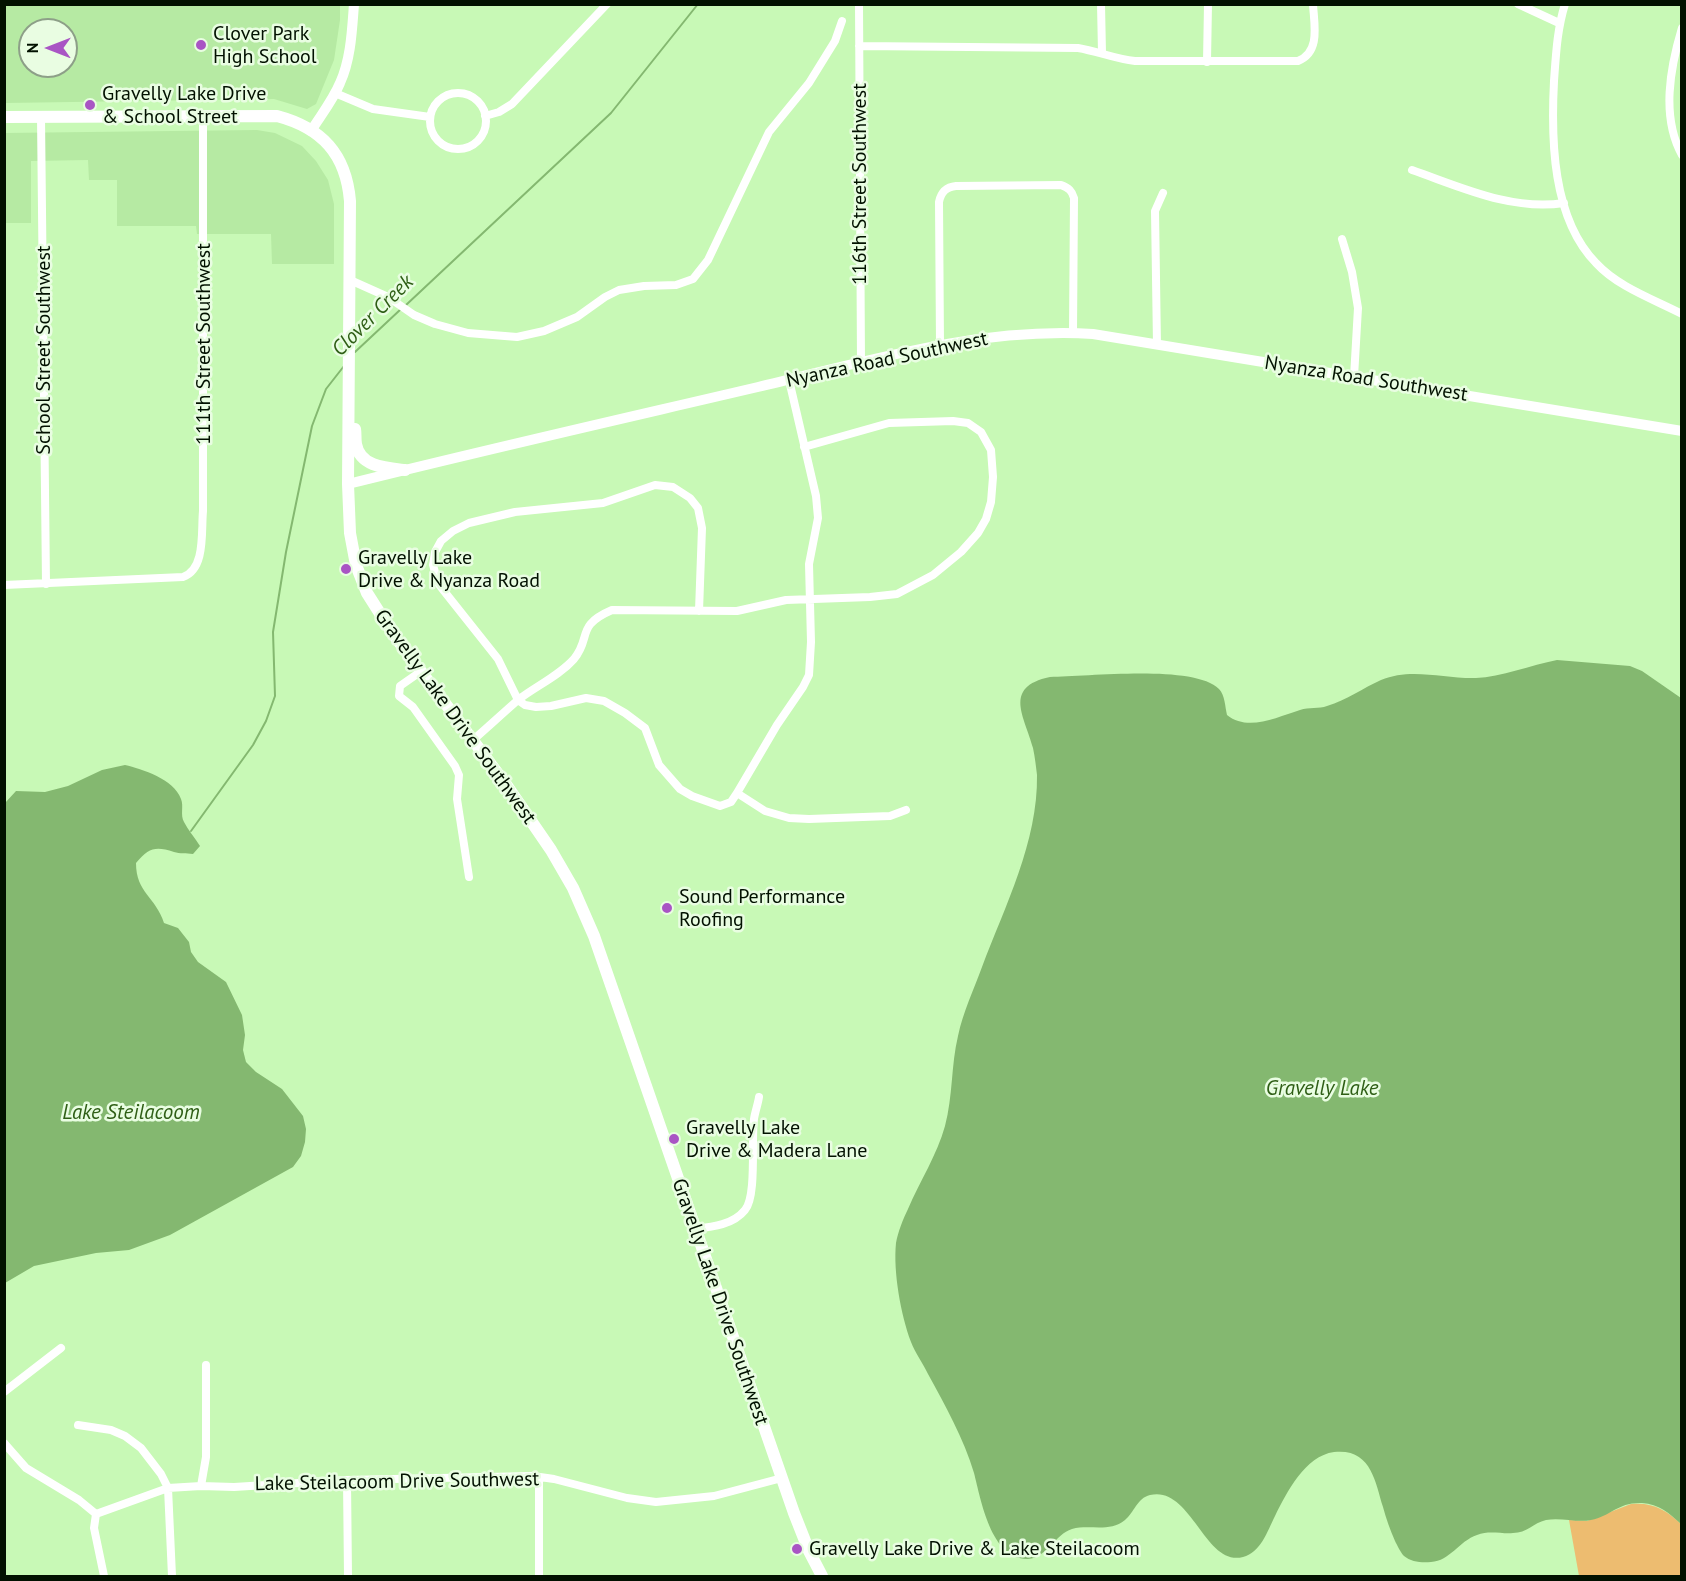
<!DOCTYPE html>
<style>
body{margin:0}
#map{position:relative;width:1686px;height:1581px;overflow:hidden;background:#c8f9b6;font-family:"PT Sans",sans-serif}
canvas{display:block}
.frame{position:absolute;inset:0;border:6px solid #021100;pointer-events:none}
.north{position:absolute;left:18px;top:18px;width:60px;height:60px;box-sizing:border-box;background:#e9fde2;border:2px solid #8d9f88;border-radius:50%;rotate:270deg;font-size:16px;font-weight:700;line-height:24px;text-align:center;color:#021100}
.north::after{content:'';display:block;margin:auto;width:21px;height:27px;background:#a955c4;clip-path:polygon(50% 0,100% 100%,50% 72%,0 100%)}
</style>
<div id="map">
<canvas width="1686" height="1581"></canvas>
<div class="frame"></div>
<div class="north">N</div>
</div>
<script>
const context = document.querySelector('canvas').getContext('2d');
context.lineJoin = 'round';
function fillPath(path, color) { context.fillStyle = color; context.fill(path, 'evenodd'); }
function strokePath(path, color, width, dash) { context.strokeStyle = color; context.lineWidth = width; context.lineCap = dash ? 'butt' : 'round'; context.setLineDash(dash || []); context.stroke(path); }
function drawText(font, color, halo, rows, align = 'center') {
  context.font = font + ' "PT Sans",sans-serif'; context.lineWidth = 5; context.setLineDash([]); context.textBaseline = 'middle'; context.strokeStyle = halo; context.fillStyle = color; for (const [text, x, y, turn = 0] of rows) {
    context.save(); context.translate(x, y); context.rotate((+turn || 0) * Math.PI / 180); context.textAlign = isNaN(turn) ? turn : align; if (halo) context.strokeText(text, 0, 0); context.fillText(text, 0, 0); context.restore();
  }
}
fillPath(new Path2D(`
 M340,4V20L334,60L316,104L307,109L274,99L5,103V5ZM30,30H66V66H30Z
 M257,130L275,133L302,146L316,161L328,180L334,204V264H272L271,234H197L196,226H117V180H89L88,160L31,161V223H5L4,133Z`), '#b6eaa3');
fillPath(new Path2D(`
 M1631,1504C1653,1502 1666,1510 1681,1524V1576H1579L1569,1520L1587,1521Z`), '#edbc70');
fillPath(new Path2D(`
 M1557,660L1630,666L1642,671L1681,698V1524C1669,1513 1659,1504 1642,1503C1618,1502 1611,1516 1591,1520C1577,1523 1561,1517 1546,1520C1533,1523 1527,1533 1513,1533C1501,1534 1489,1530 1477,1535C1459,1541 1450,1561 1431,1562C1422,1563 1411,1562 1404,1556C1401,1553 1397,1545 1395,1541C1390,1530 1386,1518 1383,1507C1375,1481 1371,1448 1334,1452C1305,1456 1287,1492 1275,1516C1267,1532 1261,1552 1243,1557C1205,1567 1191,1485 1150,1495C1137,1498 1134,1513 1125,1520C1109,1533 1090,1524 1072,1529C1055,1534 1047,1558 1028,1559C991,1560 981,1500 974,1473C964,1439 945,1405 928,1374C923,1363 915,1353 911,1342C901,1315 893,1272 896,1243C898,1232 903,1219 908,1209C920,1181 937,1155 945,1126C953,1096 951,1065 958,1036C963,1012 974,989 982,967C1005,906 1038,842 1037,775C1036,767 1035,757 1033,748C1025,717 1002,687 1050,677C1086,677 1194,664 1219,689C1225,695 1225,707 1227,715C1248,732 1277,717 1300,710C1309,707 1319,709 1327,706C1347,700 1363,688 1381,680C1411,667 1445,679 1476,678C1501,677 1531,665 1557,660Z
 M125,765C142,769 174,779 181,799C184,806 180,815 184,822C188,830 195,838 200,846L193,854C186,853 180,854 174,852C155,846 149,848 136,863C136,893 156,897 164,923L178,928L189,942L191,952L198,962L226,982L242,1015L245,1035L243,1050L246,1062L256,1072L282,1089L303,1116L306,1129L305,1142L301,1156L293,1167L170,1235L129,1250L96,1253L34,1266L5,1283V803L16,791L45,792L68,786L102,770Z`), '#84b870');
strokePath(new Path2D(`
 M406,305L611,113L698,4
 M355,352L401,309
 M191,831L253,745L266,721L275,696L273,632L286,552L312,426L326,389L344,366`), '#84b870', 2);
strokePath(new Path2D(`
 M859,4L861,363
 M1101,4L1102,53
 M1518,4L1559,23
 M1565,4C1557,30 1556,54 1554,81C1551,139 1552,218 1596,263C1618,287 1653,299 1682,314
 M1682,28C1670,68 1661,117 1682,155
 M859,46L1078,48C1097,51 1115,59 1135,61H1298C1321,52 1314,24 1313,4
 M1207,62L1208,4
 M335,93L373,109L430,117
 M430 121a28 28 0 1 1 56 0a28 28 0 1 1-56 0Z
 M485,116L499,112L512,104L607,4
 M41,117L46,584
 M1412,170C1461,187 1511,211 1564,203
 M1342,239L1352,272L1358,308L1354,377
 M350,280L388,297L414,315L435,324L468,333L517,337L544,331L577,317L605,297L619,290L644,286L676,285L693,279L708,260L769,132L809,83L835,41L842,21
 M940,345L939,202C941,192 946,187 956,186L1061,185C1069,188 1072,191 1074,198L1073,333
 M1157,345L1155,211L1163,193
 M4,585L183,577C206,569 201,531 203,511V115
 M699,611L702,528L698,508L690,498L673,487L655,485L603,503L515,512L469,523L453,531L441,541L435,552L433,565L438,583L444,591L498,659L518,700L525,705L536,707L551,706L586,698L604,701L625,713L645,728L659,765L680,789L692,796L720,806L731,802L737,793L777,725L803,687L809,675L811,642L809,564L818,518L816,496L789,380
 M420,672L400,686L399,696L413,707L455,766L459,775L457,799L469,877
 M473,740C488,727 503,713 518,700C536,686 559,676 574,659C592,637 575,626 612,610L737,611L786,600L870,597L897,594L933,575L961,552L978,533L986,519L991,502L993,477L991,450L981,432L968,423L953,421L889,423L804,447
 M737,793L765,811L789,818L809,819L890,816L906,810
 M694,1229C712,1227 733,1225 745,1210C757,1196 751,1140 754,1119C755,1112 758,1104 759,1097
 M4,1392L61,1348
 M78,1425L111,1430L125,1436L141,1448L161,1474L168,1488L172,1576
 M4,1443L26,1468L79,1500L96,1514
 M347,1480L348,1576
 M201,1486L206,1457V1365
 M96,1514L168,1488L201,1486L234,1487L347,1480L533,1476L554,1479L627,1498L656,1502L714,1496L782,1478
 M96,1514L94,1528L104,1576
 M539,1576V1478`), '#fff', 8);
strokePath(new Path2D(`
 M311,131C321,115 333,100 340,83C351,59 352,30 354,4
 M348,484C484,450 621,419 758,387C868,361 979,327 1093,334L1682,431`), '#fff', 10);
strokePath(new Path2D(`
 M4,117L277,116C322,128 346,154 350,201L348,484L350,533L356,565L367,593L393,634L505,783L551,850L573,888L594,936L794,1513L809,1551L822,1576
 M355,429C356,434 355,439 356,444C360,467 386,468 405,470`), '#fff', 12);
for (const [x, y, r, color] of [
 [201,45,6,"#a955c4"],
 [90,105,6,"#a955c4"],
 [346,569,6,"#a955c4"],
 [667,908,6,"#a955c4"],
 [674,1139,6,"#a955c4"],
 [797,1549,6,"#a955c4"]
]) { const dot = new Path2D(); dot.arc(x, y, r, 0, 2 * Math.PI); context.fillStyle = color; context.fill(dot); strokePath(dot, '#e9fde2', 2); }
drawText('20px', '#021100', '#e9fde2', [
 ["Clover Park",213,34],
 ["High School",213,57],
 ["Gravelly Lake Drive",102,94],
 ["& School Street",102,117],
 ["Gravelly Lake",358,558],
 ["Drive & Nyanza Road",358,581],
 ["Sound Performance",679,897],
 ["Roofing",679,920],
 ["Gravelly Lake",686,1128],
 ["Drive & Madera Lane",686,1151],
 ["Gravelly Lake Drive & Lake Steilacoom",809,1549]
], 'left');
drawText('20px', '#021100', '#e9fde2', [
 ["116th Street Southwest",860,184,-90],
 ["111th Street Southwest",204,344,-90],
 ["School Street Southwest",44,350,-90],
 ["Nyanza Road Southwest",887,360,-12],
 ["Nyanza Road Southwest",1366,379,9],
 ["Gravelly Lake Drive Southwest",455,717,54],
 ["Gravelly Lake Drive Southwest",720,1302,71],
 ["Lake Steilacoom Drive Southwest",397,1482,-1]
]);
drawText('italic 21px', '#2f5f16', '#e9fde2', [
 ["Clover Creek",373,316,-45],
 ["Gravelly Lake",1322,1089],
 ["Lake Steilacoom",131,1113]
]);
</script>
